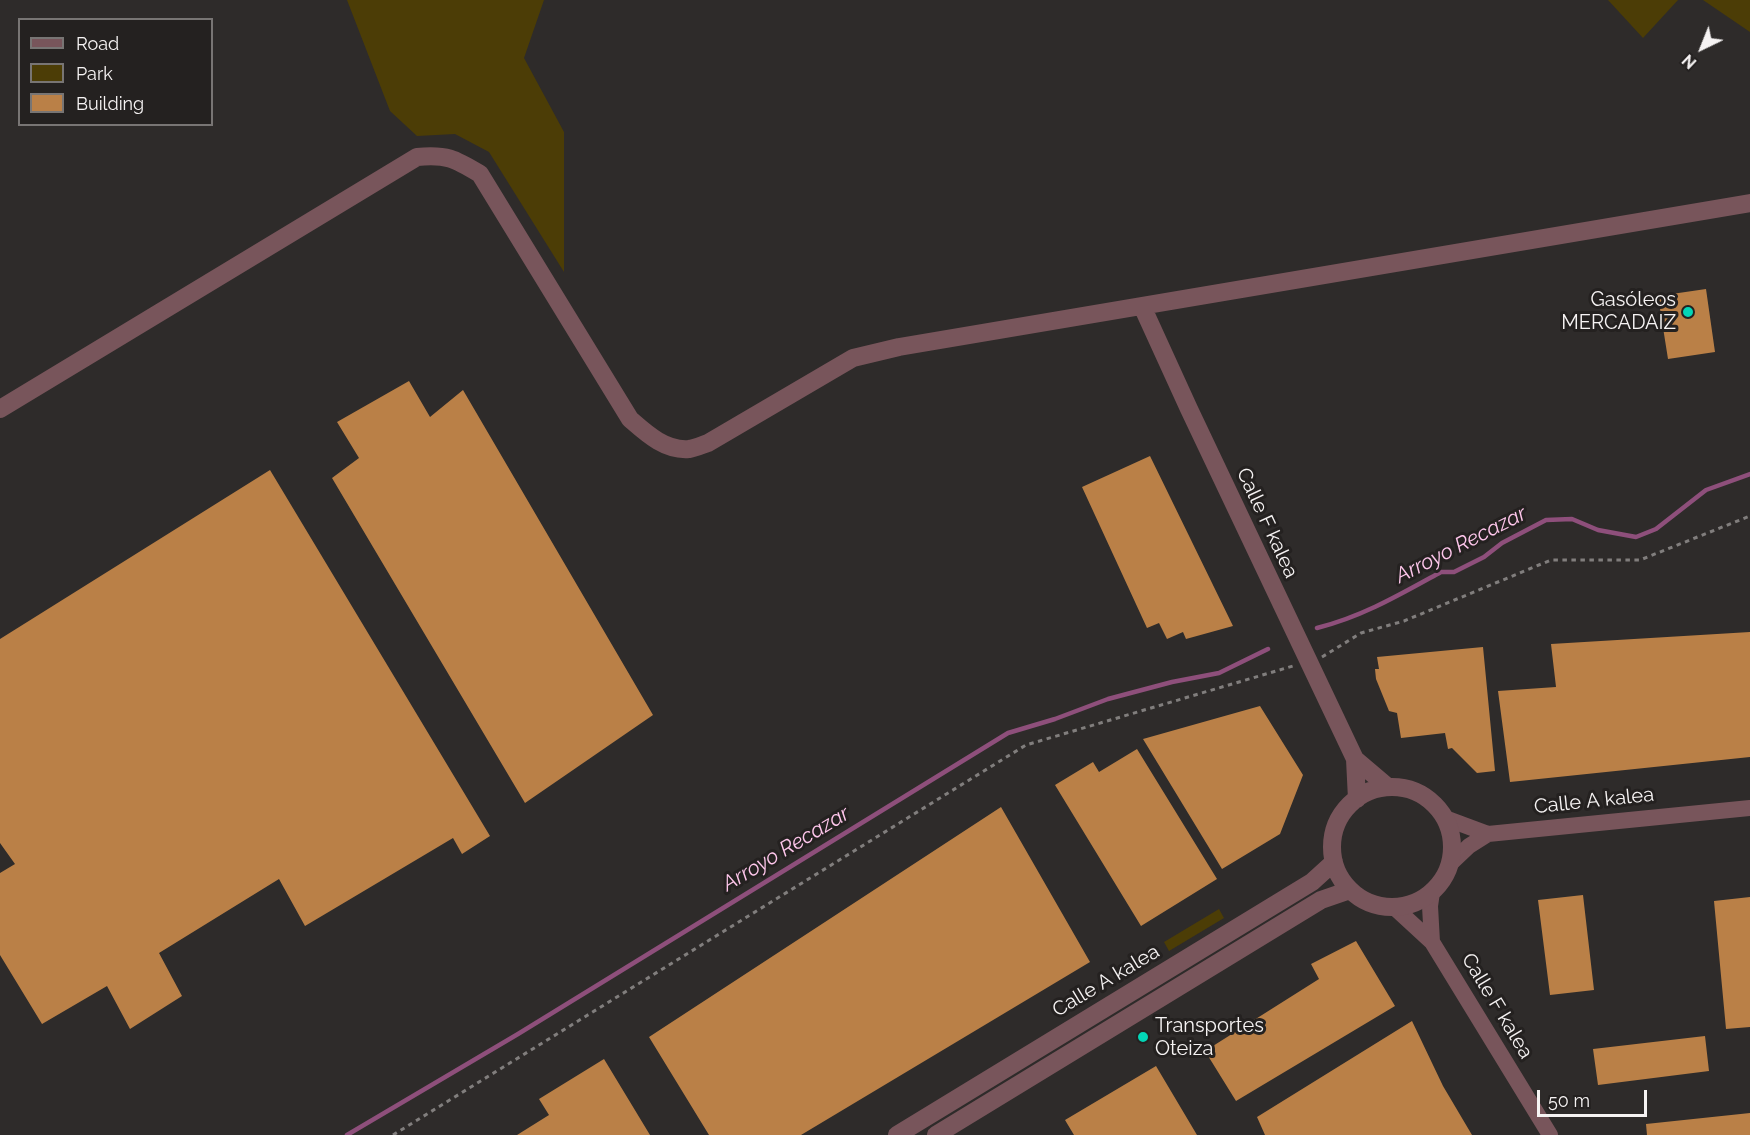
<!DOCTYPE html>
<meta charset="utf-8">
<style>
body{margin:0}
#map{position:relative;width:1750px;height:1135px;overflow:hidden;background:#2e2b2a;font-family:Raleway,sans-serif}
canvas{display:block}
.legend{position:absolute;left:18px;top:18px;width:195px;height:108px;box-sizing:border-box;background:#242120;border:2px solid #787574;margin:0;padding:8px 10px;list-style:none;font-size:18px;color:#f6f3f3}
.legend li{display:flex;align-items:center;gap:12px;height:30px}
.legend b{width:30px;border:2px solid #787574}
.north{position:absolute;left:1672px;top:18px;width:60px;height:60px;-webkit-text-stroke:4px #242120;paint-order:stroke;rotate:223deg;font-size:16px;font-weight:700;line-height:24px;text-align:center;color:#f6f3f3}
.north::after{content:'';display:block;margin:auto;width:21px;height:27px;background:#f6f3f3;clip-path:polygon(50% 0,100% 100%,50% 72%,0 100%)}
.scale{position:absolute;left:1537px;top:1090px;width:110px;height:27px;box-sizing:border-box;border:3px solid #f6f3f3;border-top:0;padding-left:8px;font-size:18px;line-height:21px;white-space:nowrap;color:#f6f3f3;-webkit-text-stroke:4px #242120;paint-order:stroke}
</style>
<div id="map">
<canvas width="1750" height="1135"></canvas>
<ul class="legend">
<li><b style="height:8px;background:#78555b"></b>Road</li>
<li><b style="height:16px;background:#4c3d06"></b>Park</li>
<li><b style="height:16px;background:#ba8047"></b>Building</li>
</ul>
<div class="north">N</div>
<div class="scale">50 m</div>
</div>
<script>
const context = document.querySelector('canvas').getContext('2d');
context.lineJoin = 'round';
function fillPath(path, color) { context.fillStyle = color; context.fill(path, 'evenodd'); }
function strokePath(path, color, width, dash) { context.strokeStyle = color; context.lineWidth = width; context.lineCap = dash ? 'butt' : 'round'; context.setLineDash(dash || []); context.stroke(path); }
function drawText(font, color, halo, rows, align = 'center') {
  context.font = font + ' Raleway,sans-serif'; context.lineWidth = 6; context.setLineDash([]); context.textBaseline = 'middle'; context.strokeStyle = halo; context.fillStyle = color; for (const [text, x, y, turn = 0] of rows) {
    context.save(); context.translate(x, y); context.rotate((+turn || 0) * Math.PI / 180); context.textAlign = isNaN(turn) ? turn : align; if (halo) context.strokeText(text, 0, 0); context.fillText(text, 0, 0); context.restore();
  }
}
fillPath(new Path2D(`
 M347,0H544L524,58L564,132V272L489,152L455,134L417,136L390,111Z
 M1608,0H1678L1643,38Z
 M1703,0H1750V32Z
 M1219,909L1224,918L1169,951L1164,942Z`), '#4c3d06');
strokePath(new Path2D(`
 M1317,628C1362,617 1401,594 1441,572H1454L1484,557L1502,543L1546,520L1572,519L1598,530L1636,537L1656,529L1706,490L1750,474
 M347,1135L518,1034L1008,733L1055,719L1108,699L1172,682L1219,673L1268,649`), '#8e4f7b', 4.5);
fillPath(new Path2D(`
 M1706,289L1715,352L1668,359L1658,296Z
 M409,381L430,417L463,390L653,715L525,803L332,478L359,458L337,422Z
 M1150,456L1233,626L1186,639L1183,632L1167,639L1159,623L1147,628L1082,487Z
 M270,470L490,836L462,854L453,838L305,926L279,879L159,953L182,996L130,1029L107,986L42,1024L0,955V873L15,864L0,843V639Z
 M1750,632V757L1510,782L1498,691L1556,687L1551,644Z
 M1483,647L1495,771L1477,773L1452,748L1448,749L1445,733L1401,738L1397,713L1389,711L1376,679L1375,669H1379L1377,657Z
 M1260,706L1303,775L1280,834L1222,869L1143,739Z
 M1137,749L1217,879L1141,926L1055,785L1093,762L1099,772Z
 M1001,807L1090,962L801,1135H709L649,1037Z
 M1583,895L1594,990L1550,995L1538,900Z
 M1750,897V1027L1726,1029L1714,901Z
 M1356,941L1395,1006L1236,1101L1205,1051L1319,979L1311,964Z
 M1412,1021L1443,1086L1472,1135H1265L1257,1117Z
 M1705,1036L1709,1071L1598,1085L1593,1049Z
 M604,1059L650,1135H517L549,1115L539,1099Z
 M1156,1066L1197,1135H1074L1065,1120Z
 M1750,1113V1135H1647L1646,1124Z`), '#ba8047');
strokePath(new Path2D(`
 M1322,657L1361,633L1404,621L1551,560H1640L1750,516
 M393,1135L1026,745L1293,666`), '#817e7d', 3, [4.5, 4.5]);
strokePath(new Path2D(`
 M1445,818L1488,834L1750,808
 M1450,864L1469,846L1488,834
 M1432,892L1430,906L1432,942L1550,1135
 M1394,907L1432,942`), '#78555b', 16);
strokePath(new Path2D(`
 M1142,306L1189,409L1355,759L1357,799
 M0,409L417,157C447,154 455,159 480,174L630,419C646,433 665,451 689,449C695,448 702,445 708,443L853,358L899,347L1750,203
 M1355,759L1388,787
 M1332 847a60 60 0 1 1 120 0a60 60 0 1 1-120 0Z
 M897,1135L1312,882L1334,862
 M936,1135L1321,900L1350,890`), '#78555b', 18);
for (const [x, y, r, color] of [
 [1688,312,6,"#03d5b6"],
 [1143,1037,6,"#03d5b6"]
]) { const dot = new Path2D(); dot.arc(x, y, r, 0, 2 * Math.PI); context.fillStyle = color; context.fill(dot); strokePath(dot, '#242120', 2); }
drawText('20px', '#f6f3f3', '#242120', [
 ["Gasóleos",1676,300],
 ["MERCADAIZ",1676,323],
 ["Transportes",1155,1026,"left"],
 ["Oteiza",1155,1049,"left"]
], 'right');
drawText('20px', '#f6f3f3', '#242120', [
 ["Calle F kalea",1267,523,65],
 ["Calle A kalea",1594,801,-6],
 ["Calle A kalea",1106,981,-31],
 ["Calle F kalea",1497,1006,59]
]);
drawText('italic 21px', '#ffc7ec', '#242120', [
 ["Arroyo Recazar",1461,545,-27],
 ["Arroyo Recazar",786,849,-31]
]);
</script>
